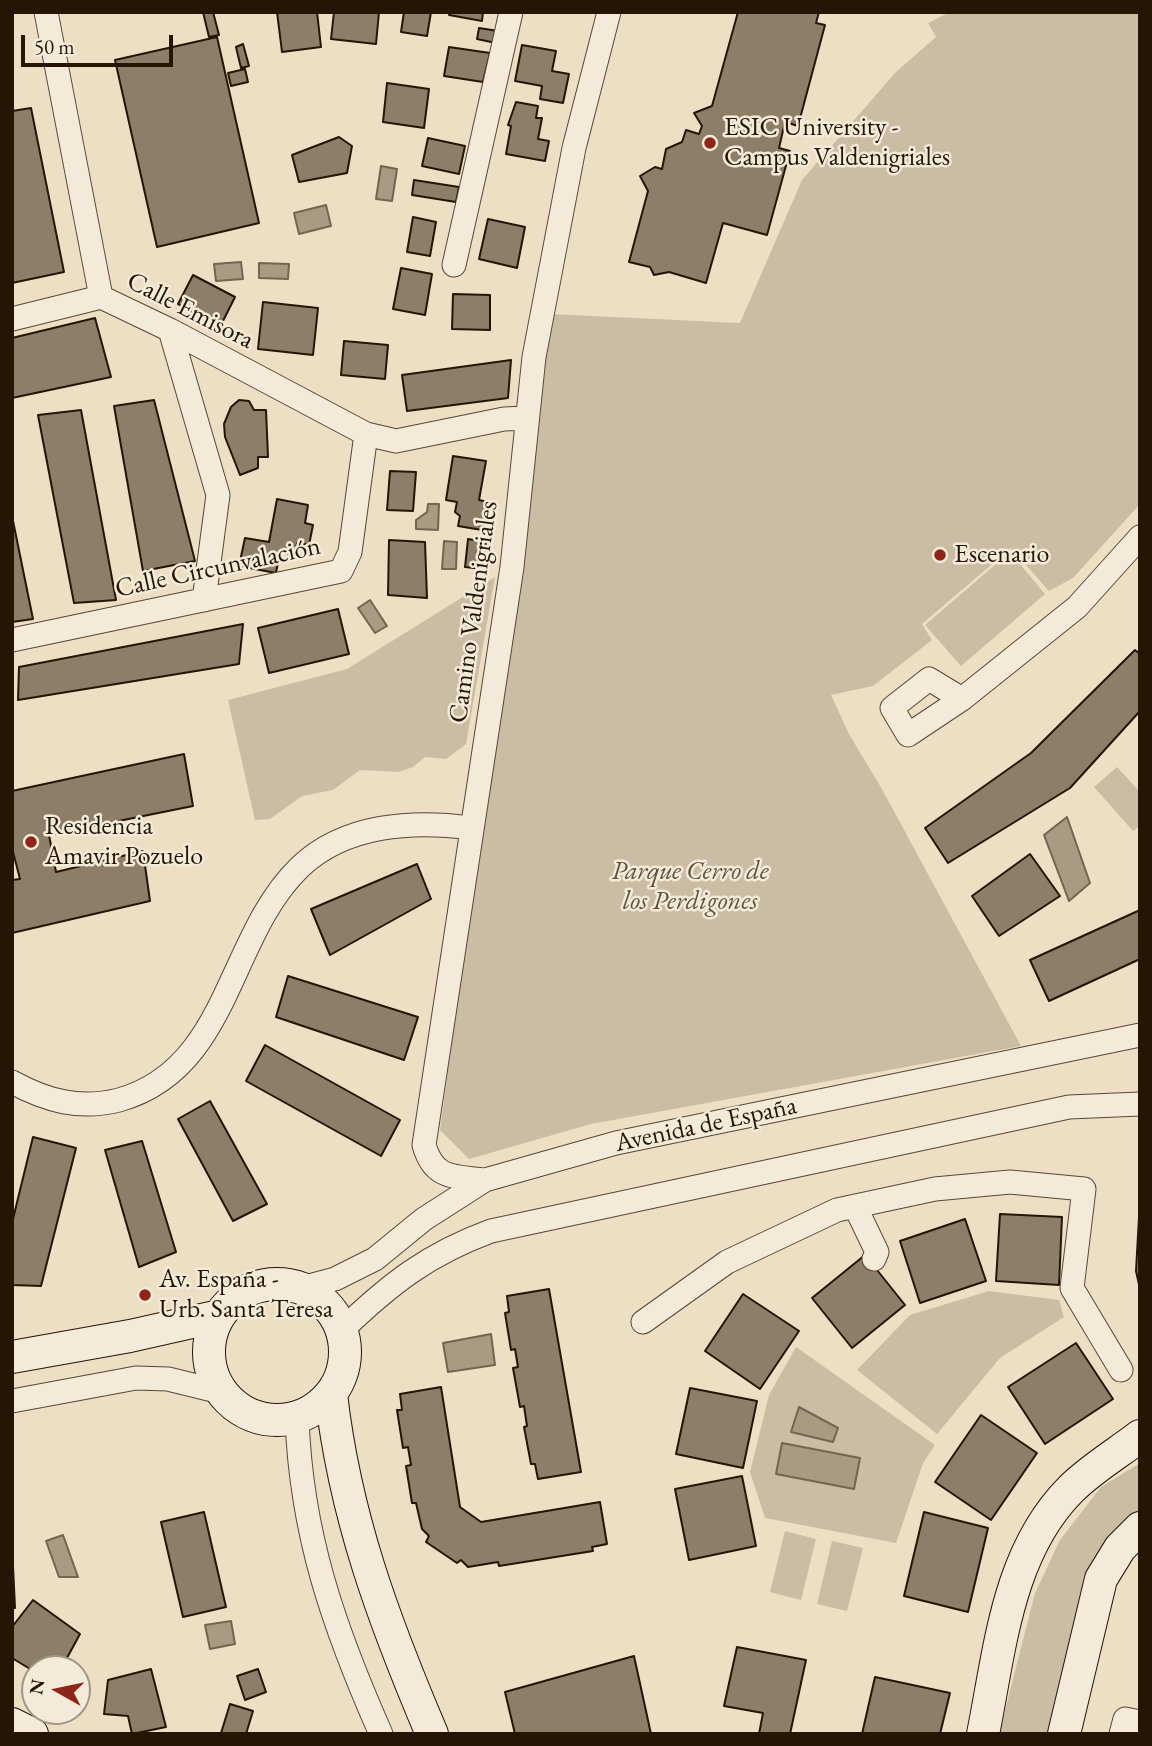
<!DOCTYPE html>
<meta charset="utf-8">
<style>
body{margin:0}
#map{position:relative;width:1152px;height:1746px;overflow:hidden;background:#ecdfc4;font-family:"EB Garamond",serif}
canvas{display:block}
.frame{position:absolute;inset:0;border:14px solid #251505;pointer-events:none}
.north{position:absolute;left:21px;top:1655px;width:70px;height:70px;box-sizing:border-box;background:#f3ead9;border:2px solid #a19584;border-radius:50%;rotate:279deg;font-size:19px;font-weight:700;line-height:28px;text-align:center;color:#251505}
.north::after{content:'';display:block;margin:auto;width:24px;height:32px;background:#8f2418;clip-path:polygon(50% 0,100% 100%,50% 72%,0 100%)}
.scale{position:absolute;left:21px;top:35px;width:152px;height:32px;box-sizing:border-box;border:4px solid #251505;border-top:0;padding-left:9px;font-size:21px;line-height:24px;white-space:nowrap;color:#251505;-webkit-text-stroke:5px #f3ead9;paint-order:stroke}
</style>
<div id="map">
<canvas width="1152" height="1746"></canvas>
<div class="frame"></div>
<div class="north">N</div>
<div class="scale">50 m</div>
</div>
<script>
const context = document.querySelector('canvas').getContext('2d');
context.lineJoin = 'round';
function fillPath(path, color) { context.fillStyle = color; context.fill(path, 'evenodd'); }
function strokePath(path, color, width, dash) { context.strokeStyle = color; context.lineWidth = width; context.lineCap = dash ? 'butt' : 'round'; context.setLineDash(dash || []); context.stroke(path); }
function drawText(font, color, halo, rows, align = 'center') {
  context.font = font + ' "EB Garamond",serif'; context.lineWidth = 5; context.setLineDash([]); context.textBaseline = 'middle'; context.strokeStyle = halo; context.fillStyle = color; for (const [text, x, y, turn = 0] of rows) {
    context.save(); context.translate(x, y); context.rotate((+turn || 0) * Math.PI / 180); context.textAlign = isNaN(turn) ? turn : align; if (halo) context.strokeText(text, 0, 0); context.fillText(text, 0, 0); context.restore();
  }
}
fillPath(new Path2D(`
 M950,12H1140V504L1073,578L1049,591L1011,548L922,624L932,640L873,686L831,695L849,734L883,791L1021,1046L591,1124L469,1159L440,1130L550,314L740,323L802,180L896,72L936,37L928,23Z
 M1010,552L1045,594L961,666L925,625Z
 M495,577L466,744L446,759L425,757L413,767L399,772L360,770L333,790L302,796L270,819L255,820L228,700L347,669Z
 M1117,767L1140,792V826L1133,831L1094,787Z
 M989,1291L1059,1300L1064,1317L1000,1358L937,1434L857,1370L910,1315Z
 M796,1347L935,1445L923,1463L896,1543L765,1518L750,1472L769,1395Z
 M1140,1463V1514L1053,1734H999L1035,1593L1060,1540L1101,1487Z
 M785,1531L816,1539L801,1600L770,1592Z
 M832,1541L863,1548L847,1611L817,1604Z`), '#cabda4');
const water = new Path2D(`
 M381,166L397,169L392,201L376,199Z
 M326,205L331,226L299,234L294,213Z
 M241,262L243,279L216,281L214,264Z
 M259,263L289,264L288,279L259,278Z
 M428,504H439L438,530L416,529V520L427,512Z
 M444,541L457,542L456,569H442Z
 M370,600L387,626L375,633L358,608Z
 M1067,817L1090,883L1069,901L1044,835Z
 M491,1334L495,1365L448,1372L443,1343Z
 M799,1407L838,1428L833,1442L791,1432Z
 M782,1443L860,1458L854,1489L776,1474Z
 M63,1535L78,1577H59L46,1541Z
 M231,1621L235,1644L210,1649L205,1625Z`);
fillPath(water, '#a89a83');
strokePath(water, '#746551', 2);
const building = new Path2D(`
 M203,12H213L219,35L209,37Z
 M277,12H317L321,47L282,52Z
 M334,12H379L376,44L331,39Z
 M404,12H431L427,36L401,32Z
 M450,12H483L482,21L449,15Z
 M738,12H819L816,23L825,25L798,126L785,122L779,148L790,151L767,235L723,223L706,283L669,272L654,275L650,267L629,262L648,191L640,176L655,167L662,169L666,149L682,142L686,130L699,134L702,126L694,113L712,106Z
 M479,28L498,31L496,43L477,39Z
 M217,37L259,223L157,247L115,60Z
 M243,44L249,66L241,68L236,47Z
 M522,45L556,51L552,71L569,74L563,103L540,99L542,86L515,81Z
 M449,47L490,53L483,82L444,76Z
 M245,69L248,82L231,86L228,73Z
 M387,83L429,89L424,128L383,122Z
 M516,102L538,106L536,118H542L538,139L549,141L545,161L506,154L511,126L508,125Z
 M31,108L64,272L12,283V111Z
 M339,137L352,146L347,173L299,182L292,155Z
 M428,138L465,146L459,174L422,166Z
 M414,180L459,187L456,202L412,195Z
 M413,217L436,222L430,256L407,252Z
 M488,219L525,227L517,268L479,259Z
 M401,268L432,274L425,315L393,309Z
 M193,275L235,297L220,327L178,304Z
 M453,294L490,295V330L452,329Z
 M263,302L318,308L313,355L258,349Z
 M95,318L111,377L12,398V338Z
 M344,341L388,345L385,379L341,375Z
 M511,360L508,398L407,411L402,375Z
 M154,400L195,561L143,571L114,406Z
 M239,400L249,401L254,410H266L268,457H258V468L240,475L225,437L224,424L231,407Z
 M81,410L116,600L74,603L38,415Z
 M453,456L486,461L479,500L488,502L482,530L458,526L460,516L455,512L457,502L446,500Z
 M390,471L416,472L413,511L387,510Z
 M277,499L308,505L305,523L313,525L309,545L297,543L295,555L280,552L276,573L239,566L245,538L269,542Z
 M12,516L33,619L12,622Z
 M468,539L486,542L483,569L465,567Z
 M389,540L425,542L427,598L388,595Z
 M338,609L349,654L269,673L258,628Z
 M243,624L239,664L18,700L19,667Z
 M1135,650L1140,654V711L1070,788L948,863L925,828L1031,753Z
 M184,754L193,806L49,835L56,872L143,851L150,901L12,933V880L20,879L12,848V791Z
 M1030,854L1060,896L999,936L972,896Z
 M417,864L431,899L330,955L311,909Z
 M1140,910V959L1049,1001L1030,960Z
 M288,976L418,1017L404,1060L276,1017Z
 M265,1045L400,1120L381,1156L246,1081Z
 M210,1101L267,1204L233,1221L178,1119Z
 M33,1137L76,1148L41,1286L12,1285V1223Z
 M142,1141L176,1252L139,1267L105,1150Z
 M1000,1214L1062,1217L1059,1285L996,1281Z
 M1139,1217H1140V1289L1136,1271Z
 M965,1219L986,1281L920,1303L900,1241Z
 M865,1255L905,1305L852,1348L812,1298Z
 M549,1289L581,1472L538,1479L535,1464H531L524,1427L527,1426L524,1406L520,1407L513,1368L518,1367L515,1349L511,1350L505,1313L509,1312L507,1296Z
 M743,1294L799,1331L760,1389L705,1351Z
 M1076,1343L1113,1399L1045,1444L1008,1387Z
 M441,1387L460,1507L481,1522L600,1502L607,1544L592,1547L593,1551L499,1566L498,1562L468,1567L461,1560L457,1563L426,1542L429,1536L422,1529L416,1503H412L406,1466L411,1465L408,1447L403,1448L397,1410H402L400,1394Z
 M690,1388L757,1401L743,1468L676,1454Z
 M981,1415L1037,1453L991,1520L935,1482Z
 M742,1476L756,1546L689,1560L675,1489Z
 M204,1512L226,1607L183,1617L161,1522Z
 M924,1512L988,1528L968,1612L904,1596Z
 M12,1545L15,1608H12Z
 M33,1600L80,1634L61,1669H35V1672L12,1658V1627Z
 M737,1647L806,1660L790,1734H759L763,1713L724,1706Z
 M634,1656L651,1734H515L505,1692Z
 M151,1669L166,1727L132,1734L128,1716L104,1714L108,1680Z
 M258,1669L266,1692L245,1700L237,1676Z
 M875,1677L950,1693L940,1734H862Z
 M230,1704L253,1711L246,1734L221,1733Z`);
fillPath(building, '#8c7e68');
strokePath(building, '#251505', 2);
const street = new Path2D(`
 M46,12L101,297L170,330L366,434L396,441L504,419L526,418
 M454,265L511,12
 M12,319L101,297
 M170,330L218,495L204,600
 M12,640L341,571L350,552L366,434
 M962,699L929,679L892,708L908,735L962,699L1077,607L1140,537
 M12,1082C47,1101 80,1110 119,1100C230,1069 227,937 300,867C345,824 413,820 471,828
 M485,1180C454,1176 434,1180 424,1145L512,567L534,357L574,148L609,12
 M855,1206L877,1252L874,1259
 M301,1288L335,1279L375,1259L424,1219L485,1180L616,1143L1140,1035
 M643,1322L727,1262L837,1210L935,1189L1010,1182L1084,1189L1072,1288L1121,1370
 M342,1330C390,1284 428,1254 491,1231L1069,1107L1140,1104
 M12,1401L136,1378L168,1379L221,1392
 M297,1418C301,1534 334,1628 381,1734
 M1121,1734L1125,1719L1140,1722`);
const secondary = new Path2D(`
 M209 1352a68 68 0 1 1 136 0a68 68 0 1 1-136 0Z
 M12,1357L130,1336L219,1316
 M331,1394C345,1517 384,1621 432,1734
 M12,1724L32,1734
 M983,1734C1000,1650 1007,1553 1071,1489C1091,1469 1118,1453 1140,1436
 M1064,1734L1101,1579L1120,1548L1140,1528`);
strokePath(street, '#574835', 25);
strokePath(secondary, '#251505', 34);
strokePath(street, '#f3ead9', 23);
strokePath(secondary, '#f3ead9', 32);
for (const [x, y, r, color] of [
 [710,143,7,"#8f2418"],
 [940,555,7,"#8f2418"],
 [31,842,7,"#8f2418"],
 [145,1295,7,"#8f2418"]
]) { const dot = new Path2D(); dot.arc(x, y, r, 0, 2 * Math.PI); context.fillStyle = color; context.fill(dot); strokePath(dot, '#f3ead9', 2.5); }
drawText('26px', '#251505', '#f3ead9', [
 ["ESIC University -",724,128],
 ["Campus Valdenigriales",724,158],
 ["Escenario",954,555],
 ["Residencia",45,827],
 ["Amavir Pozuelo",45,857],
 ["Av. España -",159,1280],
 ["Urb. Santa Teresa",159,1310]
], 'left');
drawText('26px', '#251505', '#f3ead9', [
 ["Calle Emisora",190,311,27],
 ["Calle Circunvalación",218,568,-12],
 ["Camino Valdenigriales",474,612,-82],
 ["Avenida de España",706,1125,-12]
]);
drawText('italic 26px', '#5f503d', '#f3ead9', [
 ["Parque Cerro de",690,872],
 ["los Perdigones",690,902]
]);
</script>
